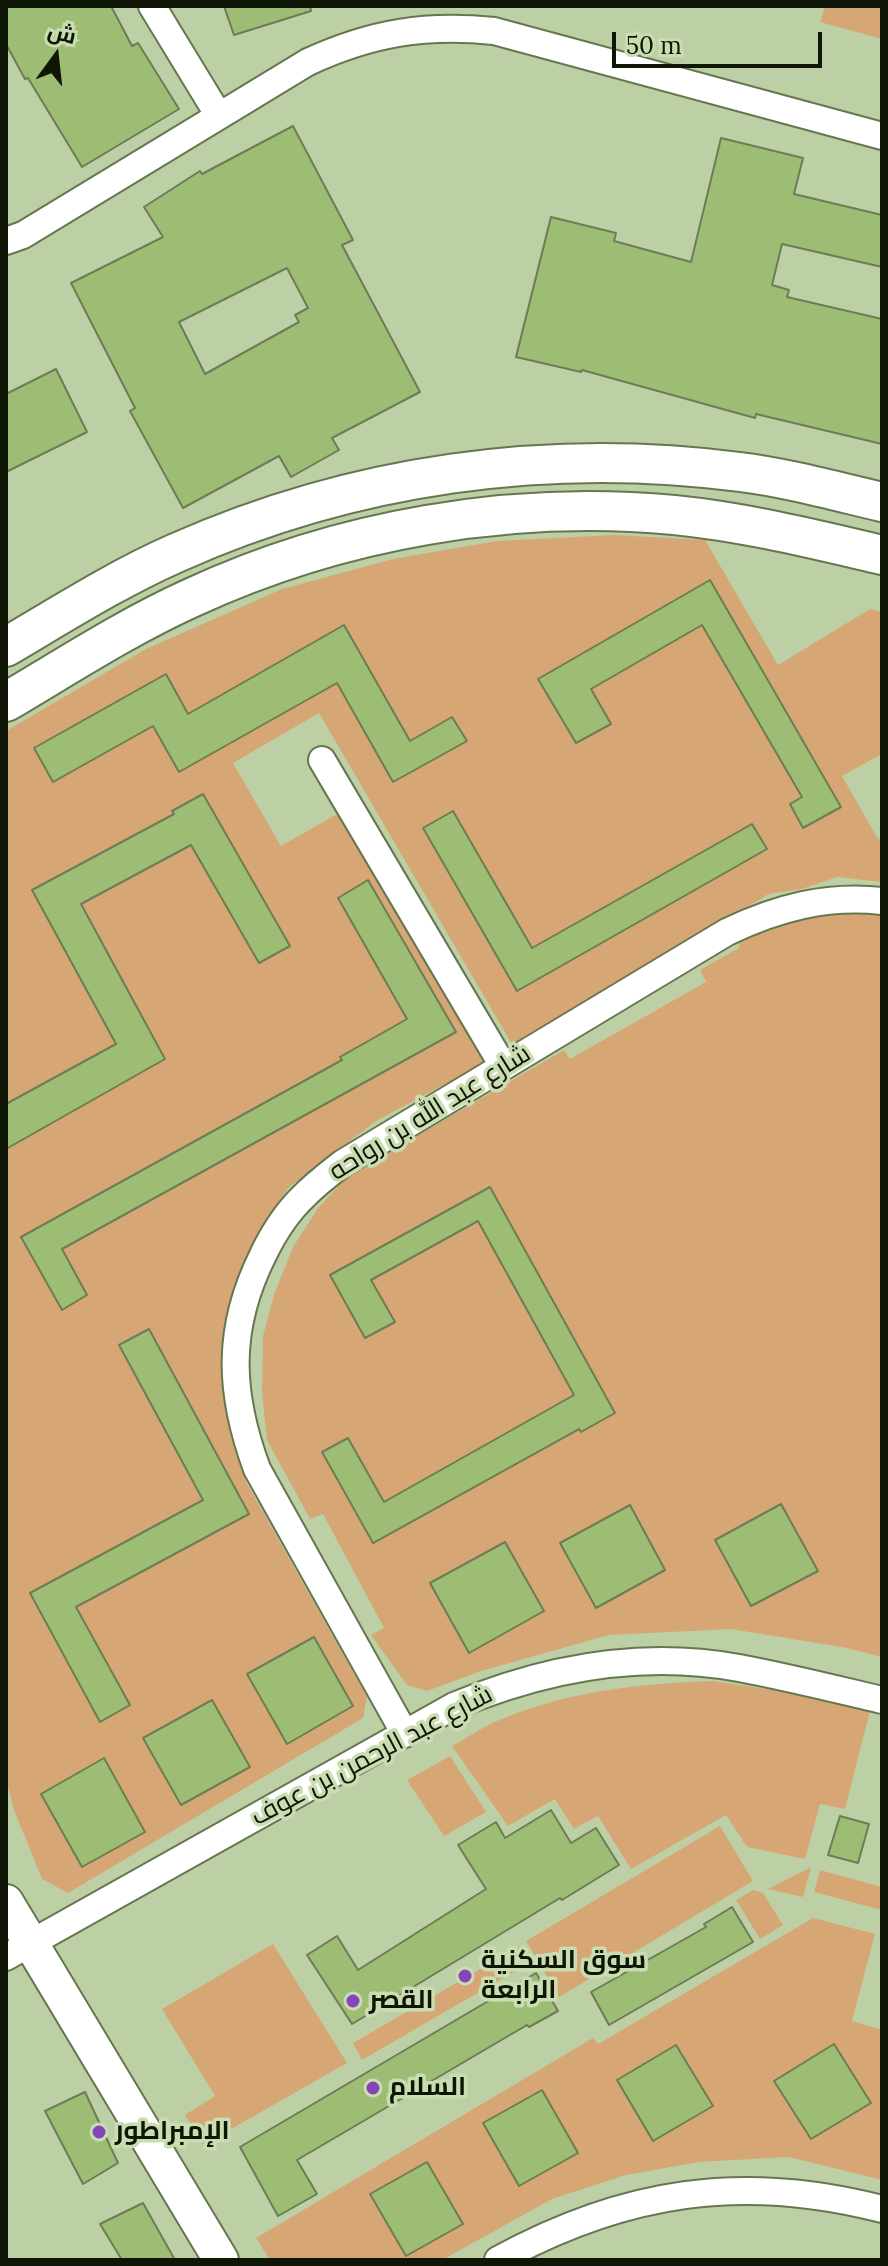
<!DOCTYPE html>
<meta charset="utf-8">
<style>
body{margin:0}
#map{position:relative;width:888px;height:2266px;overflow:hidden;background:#bdd0a5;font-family:Lora,Cairo,serif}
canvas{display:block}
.frame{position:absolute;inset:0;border:8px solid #0f1606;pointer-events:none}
.north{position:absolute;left:16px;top:16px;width:80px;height:80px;-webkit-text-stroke:6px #caddb2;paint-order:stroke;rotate:15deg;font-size:22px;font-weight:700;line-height:32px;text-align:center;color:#0f1606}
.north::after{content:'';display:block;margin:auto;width:28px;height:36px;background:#0f1606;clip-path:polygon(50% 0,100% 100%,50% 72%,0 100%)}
.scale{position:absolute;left:612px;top:32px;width:210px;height:36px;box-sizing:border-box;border:4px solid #0f1606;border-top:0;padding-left:10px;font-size:24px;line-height:28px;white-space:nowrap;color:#0f1606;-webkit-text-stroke:6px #caddb2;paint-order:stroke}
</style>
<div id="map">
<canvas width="888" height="2266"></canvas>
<div class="frame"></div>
<div class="north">ش</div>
<div class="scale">50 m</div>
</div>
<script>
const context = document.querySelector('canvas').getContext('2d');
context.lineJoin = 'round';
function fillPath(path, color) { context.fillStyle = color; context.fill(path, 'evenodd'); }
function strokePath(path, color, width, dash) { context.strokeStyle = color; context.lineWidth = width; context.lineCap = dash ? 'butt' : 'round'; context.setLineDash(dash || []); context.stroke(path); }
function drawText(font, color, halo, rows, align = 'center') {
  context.font = font + ' Lora,Cairo,serif'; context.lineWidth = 7; context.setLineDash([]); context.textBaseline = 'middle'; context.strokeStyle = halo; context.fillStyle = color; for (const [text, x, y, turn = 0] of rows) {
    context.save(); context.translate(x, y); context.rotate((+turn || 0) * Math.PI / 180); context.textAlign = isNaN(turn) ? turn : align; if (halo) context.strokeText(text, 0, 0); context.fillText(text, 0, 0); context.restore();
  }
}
fillPath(new Path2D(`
 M825,6H882V39L820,22Z
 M614,535L705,540L778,665L870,609L882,612V754L842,776L878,839L882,840V882L837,877L802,889L769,894L513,1046L319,713L233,763L281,846L346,809L494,1058L376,1121L288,1188L246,1256L231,1324V1410L246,1482L367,1697L363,1718L68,1893L42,1879L14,1810L6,1779V731L146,649L282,589L393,559L497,541Z
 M838,912L882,914V1657L847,1648L731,1629L609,1635L481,1671L427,1691L407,1685L371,1635L384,1628L323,1514L310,1519L267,1440L262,1392L263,1336L274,1295L293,1247L318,1208L348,1176L564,1050L570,1059L706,982L700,970L739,948L741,925L796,922Z
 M713,1681L813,1696L870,1711L845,1809L820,1804L805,1859L747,1847L726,1815L631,1869L598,1816L574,1829L555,1799L508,1826L452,1746C467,1738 481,1728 495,1722C565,1691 638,1684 713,1681Z
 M450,1756L486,1812L444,1836L407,1780Z
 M720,1826L753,1881L559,1997L526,1941Z
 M811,1867L803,1897L768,1889Z
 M820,1870L882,1887V1910L814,1892Z
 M753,1890L763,1893L783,1925L760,1939L736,1900Z
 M813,1918L875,1934L852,2021L882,2030V2180L789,2157L699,2162L626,2175L552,2199L442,2260H270L256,2238L593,2038L598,2044Z
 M273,1944L347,2063L203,2145L185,2115L215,2096L162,2009Z
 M520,1946L529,1963L362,2060L353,2043Z`), '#d6a775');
const building = new Path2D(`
 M6,6H111L132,46L138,43L179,109L82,167L28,78L25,79L6,44Z
 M224,6H310L311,11L234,35Z
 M293,126L353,240L342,245L420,392L332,438L339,450L291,477L279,456L183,508L130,411L135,408L71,283L163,237L144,207L200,171L202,174ZM287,268L308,308L295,315L299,322L205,374L179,322Z
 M721,138L803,158L794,194L882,215V267L782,244L772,285L789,290L787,297L882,319V444L756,414L755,418L582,370L581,372L516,357L551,217L616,233L614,241L691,262Z
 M56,369L87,432L6,472V394Z
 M710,580L841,807L803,828L790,804L802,797L702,625L591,689L611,724L576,743L538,679Z
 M344,625L410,741L452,717L467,741L393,782L337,683L179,772L153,726L53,782L34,748L166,674L188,714Z
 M203,794L290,946L259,963L191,845L81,904L165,1059L6,1149V1104L116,1044L32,890L174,814L172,811Z
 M453,811L532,948L752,824L767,849L517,991L423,828Z
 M368,880L456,1032L62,1249L87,1295L62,1310L21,1237L342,1060L340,1057L407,1019L338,898Z
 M490,1187L615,1413L581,1432L579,1429L373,1543L322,1452L348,1438L384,1502L574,1395L478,1221L371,1280L395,1322L365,1338L330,1275Z
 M149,1329L249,1514L76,1607L130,1705L100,1722L30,1593L203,1500L119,1345Z
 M781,1504L818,1571L751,1606L715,1540Z
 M630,1505L665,1570L596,1608L560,1543Z
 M505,1542L544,1611L469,1653L430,1583Z
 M314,1637L353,1706L287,1744L247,1674Z
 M212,1700L250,1767L181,1805L143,1738Z
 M104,1758L145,1832L82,1867L41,1794Z
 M551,1810L571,1843L596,1828L619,1865L562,1900L560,1898L352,2024L307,1955L337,1936L358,1970L486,1889L458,1845L496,1822L505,1838Z
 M840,1816L869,1824L858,1863L828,1855Z
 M732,1907L753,1942L609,2025L591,1992L706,1927L704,1924Z
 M536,1973L558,2011L529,2027L527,2025L297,2160L317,2194L278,2216L240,2147Z
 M834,2044L871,2103L811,2139L774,2081Z
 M676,2045L713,2106L653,2141L617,2080Z
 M542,2090L578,2153L519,2186L483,2123Z
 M85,2092L118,2163L83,2184L45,2111Z
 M427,2162L463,2224L406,2256L370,2194Z
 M143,2203L175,2260H122L100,2224Z`);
fillPath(building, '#9ebd74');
strokePath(building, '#6c7d56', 2);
const minor = new Path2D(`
 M152,6L219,116
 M6,241L23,235L308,62C371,33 424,24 494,31L882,136
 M322,760L503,1066
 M405,1734L257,1469C229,1393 226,1329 263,1255C273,1234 288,1211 305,1195C317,1183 330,1173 343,1163L727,932C777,908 826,895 882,901
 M6,1957L454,1706C545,1668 641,1650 739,1668C787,1677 835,1689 882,1700
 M498,2260C624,2191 742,2173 882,2209`);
const tertiary = new Path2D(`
 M6,1902L221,2260`);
const secondary = new Path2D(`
 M6,647C62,614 117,579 176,553C353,474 548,447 740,472C788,478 835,491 882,502
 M6,702C67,666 127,627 191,598C340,529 510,500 674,515C745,522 813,539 882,555`);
strokePath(minor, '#667750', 30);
strokePath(tertiary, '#667750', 38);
strokePath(secondary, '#667750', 42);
strokePath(minor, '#fff', 26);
strokePath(tertiary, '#fff', 34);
strokePath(secondary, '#fff', 38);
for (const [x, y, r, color] of [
 [465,1976,8,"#8544b8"],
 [353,2001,8,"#8544b8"],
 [373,2088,8,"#8544b8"],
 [99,2132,8,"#8544b8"]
]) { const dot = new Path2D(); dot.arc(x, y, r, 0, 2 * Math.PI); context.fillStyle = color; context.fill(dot); strokePath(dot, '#caddb2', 3); }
drawText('26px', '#0f1606', '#caddb2', [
 ["شارع عبد الله بن رواحه",430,1113,-32],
 ["شارع عبد الرحمن بن عوف",372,1756,-28]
]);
drawText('bold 26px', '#0f1606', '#caddb2', [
 ["سوق السكنية",481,1961],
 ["الرابعة",481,1991],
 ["القصر",369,2001],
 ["السلام",389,2088],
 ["الإمبراطور",115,2132]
], 'left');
</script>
